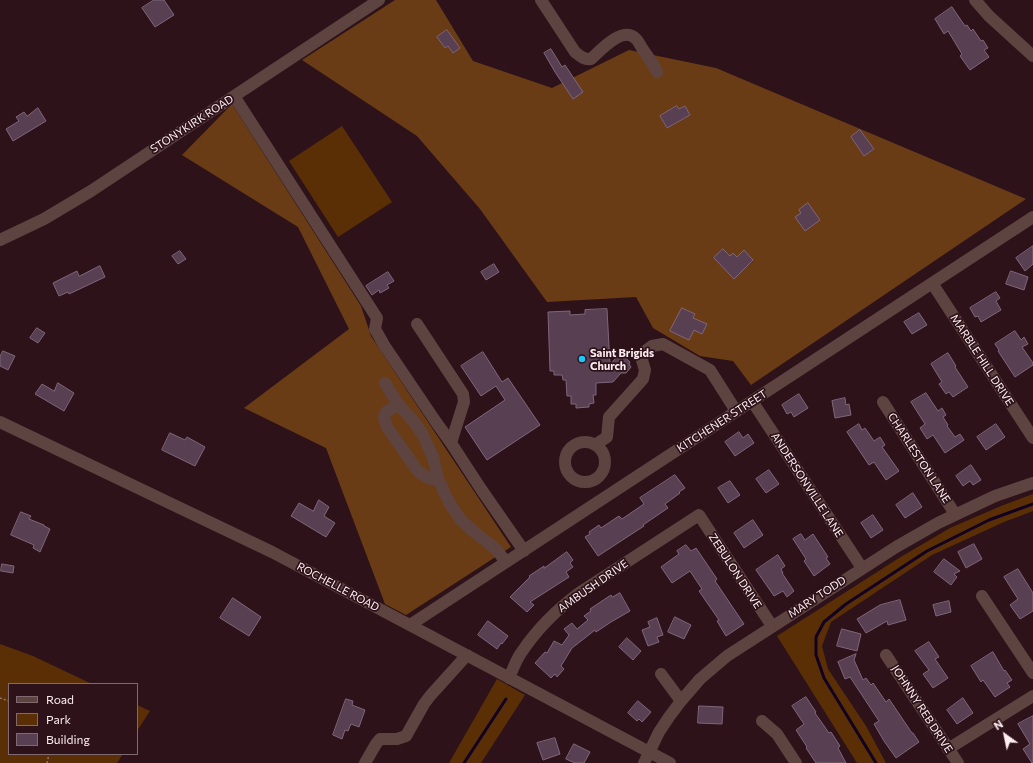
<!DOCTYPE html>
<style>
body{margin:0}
#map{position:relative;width:1033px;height:763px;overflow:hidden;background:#2d121a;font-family:Commissioner,sans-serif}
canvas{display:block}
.legend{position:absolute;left:8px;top:683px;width:130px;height:72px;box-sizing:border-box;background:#2d121a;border:1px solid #806a70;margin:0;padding:5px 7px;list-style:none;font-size:12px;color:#fdedf0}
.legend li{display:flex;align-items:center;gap:8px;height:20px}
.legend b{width:20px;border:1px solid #806a70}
.north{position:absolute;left:985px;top:715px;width:40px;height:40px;-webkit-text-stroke:3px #2d121a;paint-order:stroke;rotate:327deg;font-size:11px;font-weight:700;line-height:16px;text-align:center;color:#fdedf0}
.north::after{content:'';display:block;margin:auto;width:14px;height:18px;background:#fdedf0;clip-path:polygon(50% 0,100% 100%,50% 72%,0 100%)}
</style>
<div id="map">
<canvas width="1033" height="763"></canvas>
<ul class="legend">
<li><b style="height:5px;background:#5e4440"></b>Road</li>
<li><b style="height:11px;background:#5b2f05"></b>Park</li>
<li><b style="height:11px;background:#583f52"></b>Building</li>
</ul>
<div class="north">N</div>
</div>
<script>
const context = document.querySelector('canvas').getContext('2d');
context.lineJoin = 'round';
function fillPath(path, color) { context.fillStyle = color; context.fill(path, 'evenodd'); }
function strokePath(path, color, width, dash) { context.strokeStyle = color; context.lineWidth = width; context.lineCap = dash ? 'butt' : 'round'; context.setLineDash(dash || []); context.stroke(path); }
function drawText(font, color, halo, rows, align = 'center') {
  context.font = font + ' Commissioner,sans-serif'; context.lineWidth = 3.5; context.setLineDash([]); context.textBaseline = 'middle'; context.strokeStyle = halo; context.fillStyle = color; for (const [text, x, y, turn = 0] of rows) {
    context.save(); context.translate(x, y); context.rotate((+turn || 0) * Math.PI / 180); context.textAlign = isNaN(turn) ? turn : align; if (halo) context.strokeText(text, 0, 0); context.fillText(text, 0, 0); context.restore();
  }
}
fillPath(new Path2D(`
 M342,126L392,202L338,237L289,161Z
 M1033,494V511L1004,522L932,555L831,622L822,646L828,669L866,726L886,763H857L777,636L899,558L950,528L1001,506Z
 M0,644L33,656L92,684H9V754H123L117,763H0Z
 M497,679L525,695L481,763H449Z
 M137,705L150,711L137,731Z`), '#5b2f05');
fillPath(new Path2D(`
 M395,0H436L473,61L552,88L629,50L716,68L1026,199L751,385L733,361L700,356L653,328L636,297L547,302L480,209L417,136L302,60ZM447,30L460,48L453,53L448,46L445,48L437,37ZM677,106L679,109L685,106L690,115L667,128L660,116ZM860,130L874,149L864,156L851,137ZM744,251L753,261L734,278L730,256L733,253L737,257Z
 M232,104L361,306L371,336L511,547L406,615L385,604L326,448L244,408L349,329L298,227L182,155Z`), '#6a3c16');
strokePath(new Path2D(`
 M464,763L506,699
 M876,763L824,678L816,655V637L824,622L846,604L927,551L989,520L1033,504`), '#102', 3);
const building = new Path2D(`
 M154,0H164L174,15L155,27L142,8Z
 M952,7L965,26L967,25L971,31L973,29L981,41L983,40L988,48L984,50L989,57L970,70L960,56L962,54L948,31L944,34L935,19Z
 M447,30L460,48L453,53L448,46L445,48L437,37Z
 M551,49L562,67L565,65L583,92L573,99L555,72L544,53Z
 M677,106L679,109L685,106L690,115L667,128L660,116Z
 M38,108L46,121L13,141L6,129L19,121L16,117L24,112L27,116Z
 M860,130L874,149L864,156L851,137Z
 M808,203L820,220L805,231L795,217L801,213L799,210Z
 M1033,246V264L1025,271L1016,258Z
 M723,249L730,256L733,253L737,257L744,250L753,260L734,279L714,258Z
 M180,251L186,259L178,264L172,256Z
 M494,264L499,272L486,280L481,272Z
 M100,266L105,277L69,294L68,292L59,296L53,283L77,271L79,276Z
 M1011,271L1028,277L1024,290L1006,284Z
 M388,272L394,281L387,285L389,288L380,293L379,290L372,295L366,286Z
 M996,292L1000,298L996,301L1001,310L981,322L978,316L975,317L970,308Z
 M682,308L695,314L693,318L707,324L702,334L694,330L689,340L670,331Z
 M607,309L610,365L618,355L621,358L623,356L630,362L629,364L631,367L626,373H621L613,382L596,383V395H593L594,403L589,404V407L576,408V404H571V396H567L566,380H563L562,375H554V371H550L548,312L570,311V315L585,314V310Z
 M919,313L927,325L912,334L904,322Z
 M37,328L45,333L38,343L30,338Z
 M1015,331L1021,340L1024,337L1028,344L1022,347L1033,363V365L1015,377L998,351L999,350L995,344Z
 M3,351L15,356L8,370L0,366V357Z
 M483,352L502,382L508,378L540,425L487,460L465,427L505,400L496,386L481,396L461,366Z
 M948,353L956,366L955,367L968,387L953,397L949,392L946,394L939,384L942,382L931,364Z
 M58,383L74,393L64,411L35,394L42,384L54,391Z
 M926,393L938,411L942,408L946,415L943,417L948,425L947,426L955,437L960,434L964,440L945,453L933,435L927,439L920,428L925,424L911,402Z
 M799,394L808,408L794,417L791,412L787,414L782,405Z
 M845,398L846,405L849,404L851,415L835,418L832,401Z
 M859,424L862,430L865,428L874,441L880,437L885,445L882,447L899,471L886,480L874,462L869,465L847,432Z
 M996,424L1005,437L986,450L977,437Z
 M739,432L743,438L748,434L754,443L735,456L725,442Z
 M170,433L185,440L187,437L205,447L195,466L162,450Z
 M971,465L981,480L973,485L970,481L963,486L956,476Z
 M769,470L779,484L766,493L756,479Z
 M675,475L685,488L679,492L680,493L665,504L668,508L643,525L644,526L598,556L585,537L590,534L589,532L599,525L601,528L619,516L622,519L644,504L640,498Z
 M730,481L740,495L728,503L718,488Z
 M913,493L922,507L905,518L896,505Z
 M319,500L329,507L324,516L335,523L326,537L291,516L299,503L313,511Z
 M21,512L31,516L29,519L44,525V526L50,529L40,552L33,548L34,545L11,535Z
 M873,515L883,530L871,538L861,523Z
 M753,520L763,535L744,548L734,533Z
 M801,534L805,540L813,534L828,557L826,558L830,564L814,576L804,561L806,559L793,539Z
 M974,544L982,559L966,568L958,552Z
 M686,545L691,551L696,548L717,579L715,581L744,624L726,636L717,621L719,620L699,591L702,589L690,571L672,583L661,567L679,554L677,551Z
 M567,552L573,560L570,563L573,567L566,572L569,577L530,602L534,605L527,612L510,597L530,577L529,576L544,566V568Z
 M778,555L785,566L781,569L783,573H782L794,591L787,597L783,591L774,596L756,570Z
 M944,559L960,571L954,574L957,577L951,585L934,572Z
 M2,564L14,566L13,573L1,571Z
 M1018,569L1033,593V611L1020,619L1010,605L1018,599L1004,577Z
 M620,593L630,611L611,622L596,632L595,630L572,648L561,666L564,669L557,677L555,674L551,678L535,663L545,652L547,653L554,641L562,645L569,635L564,629L572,623L577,629L588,620L584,616L591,611L590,609L611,595L612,597Z
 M233,598L261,617L249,636L220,618Z
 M900,600L906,620L888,625L887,621L866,633L857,619L880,605Z
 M949,601L951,612L936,616L933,605Z
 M675,617L691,625L684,639L668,632Z
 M657,618L663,635L657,637L659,642L648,646L642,630L650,627L648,622Z
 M488,621L508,636L502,644L501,643L497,649L478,635Z
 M842,629L861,634L857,651L837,646Z
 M627,638L641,651L633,660L619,647Z
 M929,642L939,657L935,659L948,678L933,688L923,674L929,670L915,651Z
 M993,652L1004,671L1005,670L1012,680L1007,683L1010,687L995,697L983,680L981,682L971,666Z
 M856,654L854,660L863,680L866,678L871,685L873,683L886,702L889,699L912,733H913L919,742L896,758L884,741L874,724L879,721L850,677L845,679L838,662Z
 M806,697L816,712L815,713L829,733L831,732L840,746L838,748L846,763H816L806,748L807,747L796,730L804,724L792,706Z
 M963,698L973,713L957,724L947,710Z
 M346,699L353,701L352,705L365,710L359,727L351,724L348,731L345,730L342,739L333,735Z
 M638,701L651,712L642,722L639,719L637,721L628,713Z
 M699,706L723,707L722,724L698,723Z
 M1033,716V763H1032L1023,749L1030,744L1018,724Z
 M555,738L560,754L543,760L537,743Z
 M574,744L590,752L584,763H575L566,759Z`);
fillPath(building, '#583f52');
strokePath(building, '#80667a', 1);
strokePath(new Path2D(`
 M0,698L9,701
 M47,763L49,754`), '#8b757b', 1.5, [2, 2]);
strokePath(new Path2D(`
 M541,0L575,52C580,56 584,60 591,59C600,51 622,26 635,38C638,40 640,45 642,48C647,56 653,63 657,72
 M975,0L989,16L1033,56
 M234,96L377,318L375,329L384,345L436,422L451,443L481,489L524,551
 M0,240L44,219L91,191L379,0
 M932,283L1033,438
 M417,324L463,394L464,402L451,443
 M385,383L398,404L414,422L423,435L433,457L438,479L450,504L461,520L473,531L496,549L506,562
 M752,401L862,568
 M883,402L955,514
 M398,404L386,412L384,417L387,427L417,470C423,475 430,481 438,479
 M0,422L272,552L670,763
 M565 462a20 20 0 1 1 40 0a20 20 0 1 1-40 0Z
 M595,445L607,437L609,417L643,379L645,370L642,360L644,352L652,346L663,344L710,370L736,411
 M982,596L1033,673
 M410,625L1033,217
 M886,655L958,763
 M661,674L681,701
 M509,678C513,669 516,660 521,653C537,629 556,610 579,593L699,515L772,626
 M762,721L777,734L796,763
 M948,749L1033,696
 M365,763L376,744L380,739H397L406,736L424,704L430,696L467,655
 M644,763L659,732L669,717L681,701L700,679L727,656L896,547L938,523L995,496L1033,483`), '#5e4440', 12);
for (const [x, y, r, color] of [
 [582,359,4,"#18cafc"]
]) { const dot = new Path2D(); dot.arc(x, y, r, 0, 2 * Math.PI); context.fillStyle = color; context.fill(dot); strokePath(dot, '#2d121a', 1.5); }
drawText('11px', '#fdedf0', '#2d121a', [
 ["STONYKIRK ROAD",192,124,-33],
 ["MARBLE HILL DRIVE",982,360,57],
 ["KITCHENER STREET",722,421,-33],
 ["CHARLESTON LANE",919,458,57],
 ["ANDERSONVILLE LANE",807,485,57],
 ["ZEBULON DRIVE",735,571,57],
 ["AMBUSH DRIVE",593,586,-35],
 ["ROCHELLE ROAD",338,587,28],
 ["MARY TODD",817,597,-33],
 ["JOHNNY REB DRIVE",922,709,57]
]);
drawText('bold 11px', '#fdedf0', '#2d121a', [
 ["Saint Brigids",590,353],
 ["Church",590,366]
], 'left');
</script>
